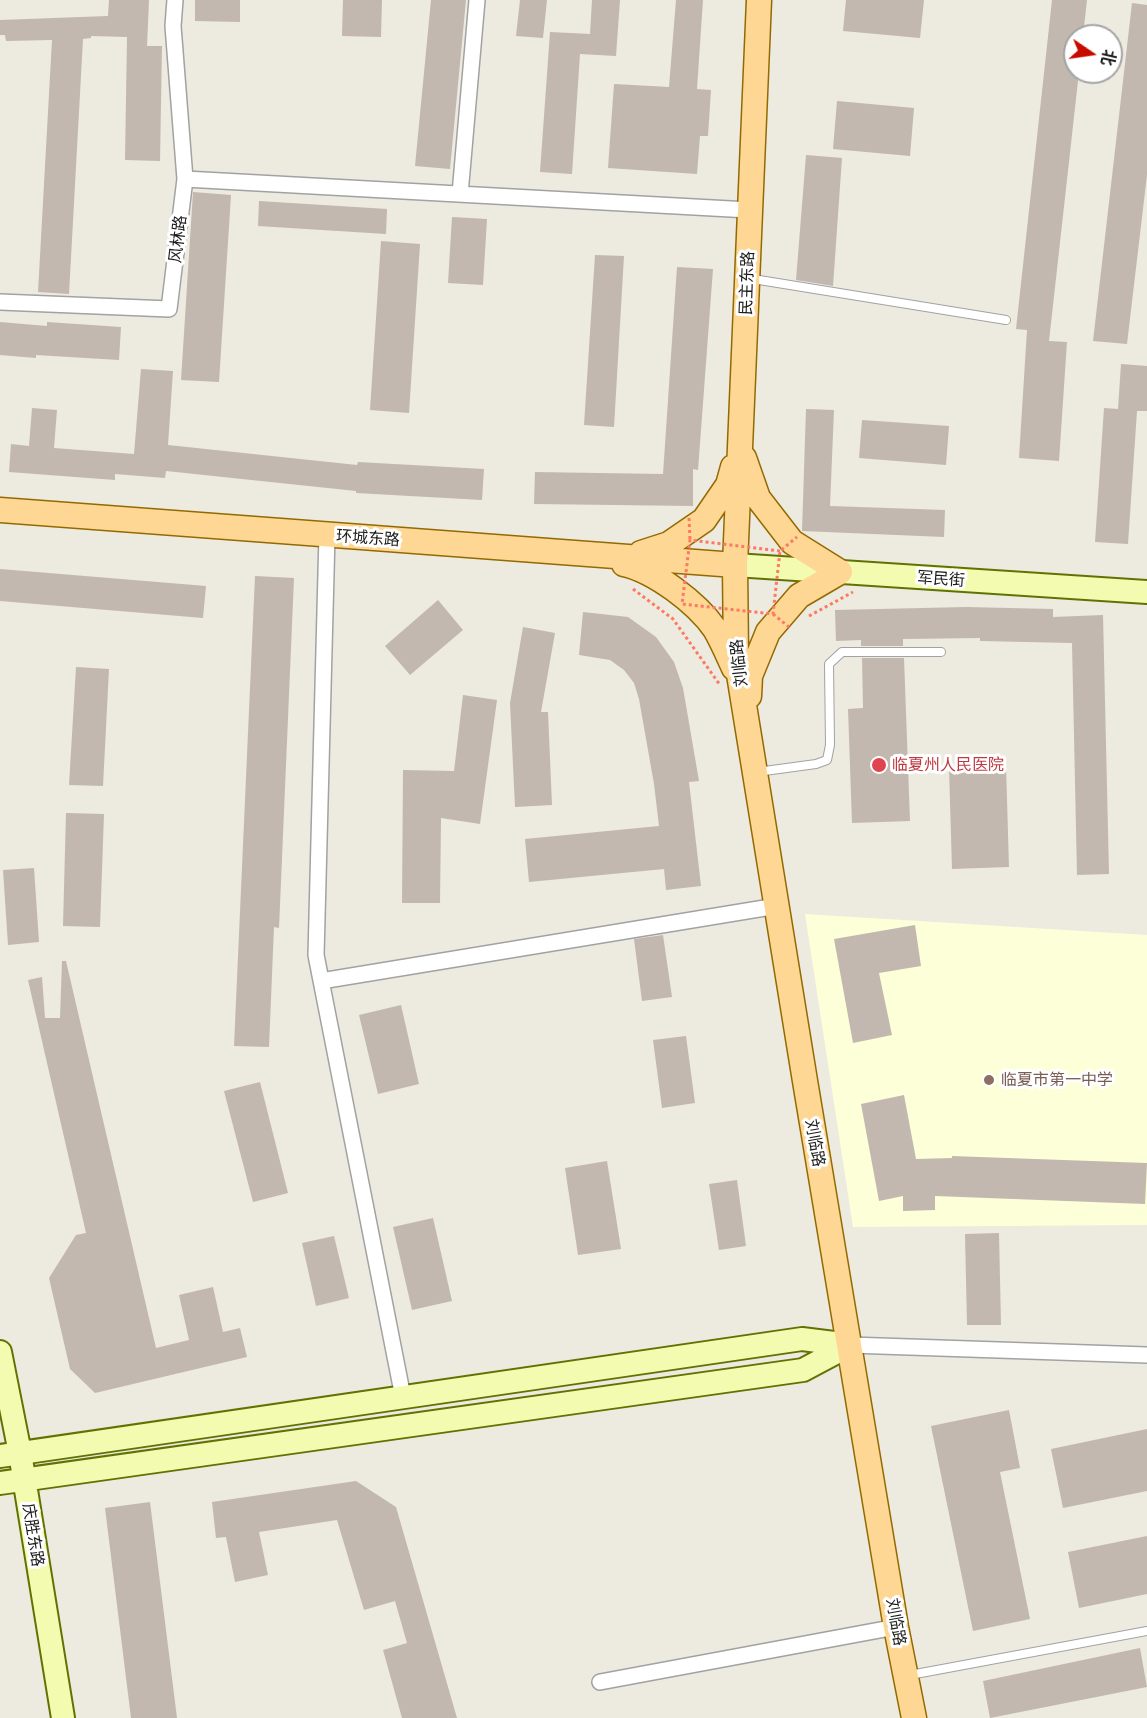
<!DOCTYPE html>
<meta charset="utf-8">
<style>
body{margin:0}
#map{position:relative;width:1147px;height:1718px;overflow:hidden;background:#edeae0;font-family:Lato,"Noto Sans SC",sans-serif}
canvas{display:block}
.north{position:absolute;left:1063px;top:24px;width:60px;height:60px;box-sizing:border-box;background:#fff;border:2px solid #a4a4a4;border-radius:50%;rotate:103deg;font-size:16px;font-weight:700;line-height:24px;text-align:center;color:#1b1b1b}
.north::after{content:'';display:block;margin:auto;width:21px;height:27px;background:#c70b00;clip-path:polygon(50% 0,100% 100%,50% 72%,0 100%)}
</style>
<div id="map">
<canvas width="1147" height="1718"></canvas>
<div class="north">北</div>
</div>
<script>
const context = document.querySelector('canvas').getContext('2d');
context.lineJoin = 'round';
function fillPath(path, color) { context.fillStyle = color; context.fill(path, 'evenodd'); }
function strokePath(path, color, width, dash) { context.strokeStyle = color; context.lineWidth = width; context.lineCap = dash ? 'butt' : 'round'; context.setLineDash(dash || []); context.stroke(path); }
function drawText(font, color, halo, rows, align = 'center') {
  context.font = font + ' Lato,"Noto Sans SC",sans-serif'; context.lineWidth = 6; context.setLineDash([]); context.textBaseline = 'middle'; context.strokeStyle = halo; context.fillStyle = color; for (const [text, x, y, turn = 0] of rows) {
    context.save(); context.translate(x, y); context.rotate((+turn || 0) * Math.PI / 180); context.textAlign = isNaN(turn) ? turn : align; if (halo) context.strokeText(text, 0, 0); context.fillText(text, 0, 0); context.restore();
  }
}
fillPath(new Path2D(`
 M805,914L1147,935V1225L853,1227Z`), '#fdffd8');
fillPath(new Path2D(`
 M109,0H149L147,46H162L160,161L125,160L127,37L91,36V38L83,39L69,294L38,292L52,40L6,41L5,35H0V20L108,16Z
 M195,0H240V22L195,21Z
 M343,0H382L381,37L342,36Z
 M431,0H466L450,169L415,166Z
 M520,0H547L543,38L516,36Z
 M592,0H620L616,56L580,54L572,174L540,172L550,32L590,34Z
 M676,0H703L697,89L711,90L708,136H700L697,174L608,168L614,84L669,87Z
 M846,0H924L920,38L843,31Z
 M1052,0H1087L1083,36H1075V72H1079L1049,341L1067,342L1059,461L1019,458L1027,330L1016,329Z
 M1132,3L1147,5V175L1127,344L1093,341Z
 M837,101L914,108L910,156L833,149Z
 M806,155L842,158L833,286L796,280Z
 M193,192L231,195L219,382L181,380Z
 M259,201L387,209L386,234L258,226Z
 M452,217L487,219L483,285L448,283Z
 M381,241L420,244L409,413L370,410Z
 M595,255L624,256L614,427L584,425Z
 M677,267L713,269L698,470L693,469V506L534,504L535,472L663,474Z
 M0,322L47,326V322L121,327L119,360L36,355V358L0,355Z
 M1121,364L1147,366V411H1137L1128,544L1095,542L1104,408L1118,409Z
 M141,369L173,371L168,445L357,465L358,462L484,469L482,500L356,493V491L166,471L165,478L115,474V480L9,472L11,444L29,446L32,408L57,410L54,448L134,454Z
 M806,409L834,410L830,506L945,510L944,537L802,531Z
 M862,420L949,426L946,465L859,458Z
 M0,569L206,586L203,618L0,601Z
 M255,576L294,578L279,928L274,927L269,1047L234,1046Z
 M438,600L463,630L410,675L385,646Z
 M966,607L1053,609V617L1103,615L1109,874L1077,875L1072,643L980,641V638L903,639V646H861V640L836,641L835,610Z
 M583,612L628,617L656,637L674,662L683,688L699,781L689,782L701,886L666,890L664,869L529,882L525,839L659,826L654,784L639,699L634,683L624,670L610,660L579,655Z
 M523,627L555,633L541,712H548L552,805L515,807L510,703Z
 M862,658H904L910,821L852,823L848,709L863,708Z
 M76,667L109,669L103,786L69,785Z
 M463,695L497,700L480,824L441,818L440,903H402L403,770L454,771Z
 M1006,766L1009,867L952,869L949,768Z
 M66,813L104,814L100,927L63,926Z
 M34,868L39,942L8,945L3,870Z
 M915,925L921,966L879,973L892,1035L853,1043L834,939Z
 M663,935L672,997L642,1001L634,939Z
 M62,961H66L156,1348L189,1340L179,1295L213,1287L223,1332L240,1328L247,1357L95,1393L70,1369L49,1278L76,1235L86,1233L28,980L42,977L45,1018H60Z
 M401,1005L419,1084L378,1094L359,1015Z
 M686,1036L695,1103L662,1108L653,1040Z
 M260,1082L288,1193L253,1202L224,1091Z
 M904,1095L916,1159L952,1158V1156L1147,1163L1145,1204L935,1196V1210L903,1211V1196L879,1201L861,1104Z
 M607,1161L621,1249L578,1255L565,1168Z
 M737,1180L746,1246L719,1250L709,1184Z
 M433,1218L452,1301L412,1310L393,1227Z
 M999,1233L1001,1325H967L965,1234Z
 M334,1236L349,1298L316,1306L302,1243Z
 M1009,1410L1020,1468L1000,1472L1030,1619L973,1631L931,1426Z
 M1147,1429V1491L1063,1508L1051,1449Z
 M356,1481L396,1507L457,1718H402L383,1650L407,1643L395,1601L364,1610L337,1520L259,1532L268,1575L235,1582L226,1537L216,1538L212,1502Z
 M150,1502L177,1718H131L105,1508Z
 M1147,1536V1594L1079,1608L1068,1552Z
 M1140,1648L1147,1687L990,1718L983,1681Z`), '#c2b8b0');
const lane = new Path2D(`
 M753,279L1006,320
 M757,772L816,764L827,760L830,745L829,664L842,652H941
 M910,1675L1147,1631`);
const street = new Path2D(`
 M185,179L749,210
 M460,194L477,0
 M0,302L169,309L185,179L173,26L175,0
 M327,535L316,955L403,1397
 M321,981L777,906
 M850,1345L1147,1355
 M600,1682L896,1627`);
const secondary = new Path2D(`
 M735,565L1147,592
 M0,1352L20,1453L63,1718
 M0,1456L802,1339L850,1345
 M0,1483L803,1370L850,1345`);
const primary = new Path2D(`
 M759,0L735,565L736,656L805,1081L896,1627L914,1718
 M744,458L758,498L792,542L840,572L799,596L768,632L750,676L749,696
 M0,510L735,565
 M641,553L669,544L704,520L728,485L733,467
 M624,564C655,571 697,603 715,629C722,641 728,655 734,668`);
strokePath(lane, '#a2a2a2', 10);
strokePath(street, '#a2a2a2', 18);
strokePath(secondary, '#607302', 26);
strokePath(primary, '#936a00', 27);
strokePath(new Path2D(`
 M633,589L673,619L720,685
 M809,616L853,592`), '#fd7a61', 3, [3, 3]);
strokePath(lane, '#fff', 8);
strokePath(street, '#fff', 15);
strokePath(secondary, '#f3fbb1', 22);
strokePath(primary, '#fed794', 24);
strokePath(new Path2D(`
 M689,518L690,540
 M780,551L690,540L682,604L773,614L780,551L797,537
 M773,614L789,627`), '#fd7a61', 3, [3, 3]);
for (const [x, y, r, color] of [
 [879,765,8,"#e0444e"],
 [989,1080,6,"#8d6e63"]
]) { const dot = new Path2D(); dot.arc(x, y, r, 0, 2 * Math.PI); context.fillStyle = color; context.fill(dot); strokePath(dot, '#fff', 2); }
drawText('16px', '#1b1b1b', '#fff', [
 ["风林路",178,239,-83],
 ["民主东路",747,283,-88],
 ["环城东路",368,538,4],
 ["军民街",941,579,4],
 ["刘临路",739,663,-96],
 ["刘临路",815,1143,80],
 ["庆胜东路",33,1535,81],
 ["刘临路",896,1622,80]
]);
drawText('16px', '#be3a42', '#fff', [
 ["临夏州人民医院",892,765]
], 'left');
drawText('16px', '#785e54', '#fff', [
 ["临夏市第一中学",1001,1080]
], 'left');
</script>
